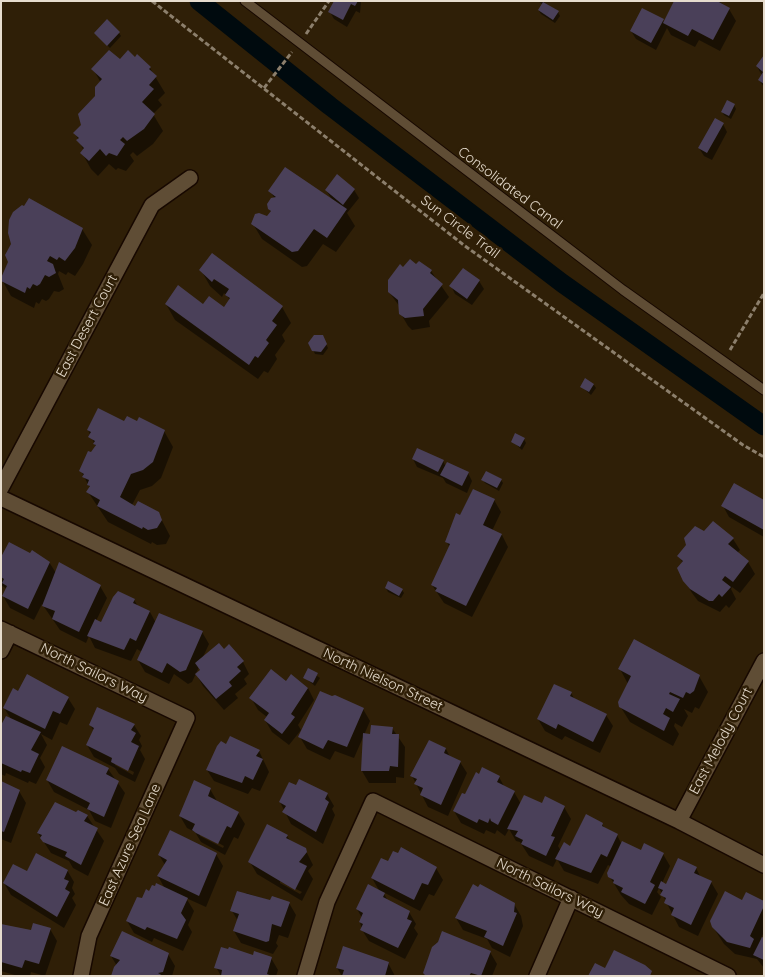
<!DOCTYPE html>
<style>
body{margin:0}
#map{position:relative;width:765px;height:977px;overflow:hidden;background:#2f1f07;font-family:Quicksand,sans-serif}
canvas{display:block}
.frame{position:absolute;inset:0;border:2px solid #e6dcce;pointer-events:none}
</style>
<div id="map">
<canvas width="765" height="977"></canvas>
<div class="frame"></div>
</div>
<script>
const context = document.querySelector('canvas').getContext('2d');
context.lineJoin = 'round';
function fillPath(path, color) { context.fillStyle = color; context.fill(path, 'evenodd'); }
function strokePath(path, color, width, dash) { context.strokeStyle = color; context.lineWidth = width; context.lineCap = dash ? 'butt' : 'round'; context.setLineDash(dash || []); context.stroke(path); }
function drawText(font, color, halo, rows, align = 'center') {
  context.font = font + ' Quicksand,sans-serif'; context.lineWidth = 5; context.setLineDash([]); context.textBaseline = 'middle'; context.strokeStyle = halo; context.fillStyle = color; for (const [text, x, y, turn = 0] of rows) {
    context.save(); context.translate(x, y); context.rotate((+turn || 0) * Math.PI / 180); context.textAlign = isNaN(turn) ? turn : align; if (halo) context.strokeText(text, 0, 0); context.fillText(text, 0, 0); context.restore();
  }
}
fillPath(new Path2D(`
 M335,1H361L360,13L356,11L347,27L334,19L330,12Z
 M538,1H542L558,12L560,16L555,23L541,14L539,11L543,5Z
 M676,1H719L729,9L736,21L720,51L699,40L695,47L671,35L667,28L656,50L636,39L631,31L663,20L664,23Z
 M95,33H119L121,36L110,48Z
 M764,58V87L759,80L762,76L757,66Z
 M120,61L150,68L165,93L158,100L162,105L153,114L163,131L153,144L137,156L133,152L130,155L134,161L126,171L118,168L116,170L109,164L98,176L91,169L82,153L84,151L75,133L82,125L101,83L93,69Z
 M734,105L736,109L731,119L724,115L722,112Z
 M723,124L727,132L712,160L704,156L699,148Z
 M326,190H354L359,198L347,213L355,226L336,252L323,244L307,266L302,267L262,239L253,224L268,218L271,212L269,208L275,199L270,191L333,201Z
 M82,229L92,245L83,264L75,276L68,272L66,275L59,271L58,274L64,289L59,292L54,291L49,299L46,301L42,299L39,304L36,302L34,308L11,296L2,280Z
 M404,269L431,271L449,297L429,321L430,327L412,330L408,326L401,314L400,307L389,292Z
 M201,270L282,307L291,323L282,335L285,341L275,355L277,359L268,373L264,371L258,379L175,320L166,304L203,305L224,309L230,300L227,296L224,293L222,297L210,286Z
 M479,281L484,289L472,305L455,294L451,286Z
 M324,340L328,348L323,355L315,354L310,343Z
 M594,385L596,388L591,395L582,387Z
 M124,423L164,431L173,447L161,478L152,486L140,490L132,505L158,513L170,536L166,544L157,545L152,542L151,544L108,522L88,492L90,488L81,471L96,447L88,430Z
 M524,439L526,443L522,450L512,441Z
 M413,459L443,461L446,467L468,473L472,481L467,493L446,483L443,478L417,467Z
 M483,480H501L503,483L499,491L485,483Z
 M473,490L494,500L501,512L492,531L502,535L508,547L472,617L444,603L432,585L450,548L447,542Z
 M764,501V537L729,517L723,506Z
 M704,533L733,539L740,550L737,553L748,562L755,574L740,593L732,587L731,589L736,599L729,608L726,605L720,612L698,601L692,593L684,580L683,563L679,556Z
 M1,560L49,562L56,573L100,586L107,598L96,621L101,623L134,600L138,606L150,612L156,623L202,632L209,644L202,659L224,651L243,662L249,674L244,679L247,684L235,694L238,698L224,710L203,686L196,674L200,671L199,667L192,682L188,684L174,674L169,684L145,672L138,660L142,652L137,649L131,661L95,648L89,636L86,643L60,630L42,604L34,620L10,608L3,596L7,589L1,585Z
 M386,588L402,590L404,593L401,598L388,592Z
 M620,669L699,676L708,692L699,709L695,707L692,713L684,709L688,716L682,727L675,723L674,726L679,734L673,746L630,722L620,706L628,684Z
 M309,670L320,678L315,686L305,678Z
 M286,682L308,688L314,700L298,725L301,730L289,745L272,732L265,720L267,717L258,710L251,698Z
 M19,692L68,698L75,709L67,725L60,722L52,740L41,734L47,745L40,758L45,767L36,784L29,781L28,783L6,773L5,776L1,774V727L11,719L4,708Z
 M571,693L575,700L606,715L613,726L600,753L565,736L562,740L545,731L538,719Z
 M363,709L370,721L364,735H371L392,728L405,747L404,778L396,777V783H369L362,771L364,735L354,758L335,751L330,760L307,749L300,737Z
 M90,725H134L141,736L139,740L142,746L140,750L145,759L135,782L119,774L115,768L94,757L87,745L94,731ZM115,763L134,772L133,775L115,765Z
 M227,745L259,751L269,772L260,791L252,788L248,794L214,781L207,770Z
 M446,749L450,757L460,762L467,773L448,816L428,807L412,776Z
 M108,769L125,793L111,828L95,821L89,810L54,792L47,780Z
 M499,777L505,788L514,792L521,804L564,807L571,819L558,846L561,851L570,847L602,824L606,830L617,835L622,845L642,852L663,854L670,866L662,883L667,886L696,868L701,878L711,882L718,894L698,936L679,927L659,888L657,892L661,897L652,915L629,904L621,895L610,877L612,867L608,865L598,884L564,871L557,859L553,867L529,856L520,842L516,841L509,829L505,836L497,830L495,834L486,830L484,834L461,823L454,811L466,796Z
 M1,783L19,791L26,803L11,843L1,839Z
 M210,789L217,801L238,813L245,824L238,839L234,837L225,855L201,842L195,832L187,828L180,816ZM200,833L224,846L223,848L200,836Z
 M327,794L334,806L332,809L335,815L323,844L291,824L280,802Z
 M87,816L104,841L88,876L73,868L69,861L51,853L38,833Z
 M287,836L291,842L305,849L313,865L308,871L313,879L302,901L257,874L250,862ZM280,881L302,892L300,894L280,883Z
 M216,854L223,866L206,907L186,898L194,911L188,925L192,932L183,951L154,938L152,942L134,933L127,921L150,892L165,889L158,876L165,865L159,855Z
 M388,862L436,868L443,880L434,896L429,894L420,911L383,892L388,901L409,912L416,924L414,928L418,934L405,959L369,941L362,930L360,922L362,918L357,909L380,892L372,878Z
 M67,870L74,882L72,888L75,894L72,898L76,905L64,928L11,895L4,883L27,873Z
 M246,893L271,901L289,903L296,915L288,938L279,935L276,943L278,946L273,954L241,943L234,931L238,921L232,911Z
 M743,901L764,902V932L761,938L764,940V968L757,959L735,954L724,944L713,927Z
 M514,904L521,916L523,926L510,957L492,948L487,939L463,930L456,918Z
 M1,925L32,932L50,929L57,941L45,976L31,972L30,976H18L1,971Z
 M439,943L490,952L497,964L492,976H426L424,973L435,944Z
 M168,954L175,966L172,976H112L117,966L111,956Z
 M254,956L271,958L278,970L276,976H221L216,967Z
 M388,963L395,976H342L337,968Z`), '#0007');
strokePath(new Path2D(`
 M199,1L330,106L562,283L764,426`), '#000a0e', 19);
fillPath(new Path2D(`
 M334,1H358L355,6L351,4L343,20L328,12Z
 M674,1H717L730,8L713,40L692,29L688,36L663,23Z
 M543,2L559,11L553,20L538,10Z
 M642,8L664,19L651,43L630,31Z
 M107,19L120,32L107,46L94,33Z
 M109,50L120,59L128,50L135,57L137,54L151,67L149,69L157,76L149,85L154,89L142,102L155,114L144,129L127,141L123,137L120,140L125,144L117,156L109,153L106,156L100,149L89,161L80,153L84,148L76,140L79,138L73,133L81,125L78,114L95,96V87L102,79L91,69Z
 M764,55V84L758,80L763,72L756,66Z
 M727,100L735,104L729,116L721,112Z
 M715,118L724,123L707,153L698,148Z
 M285,167L347,209L327,238L314,229L298,251L292,252L251,224L255,214L259,213L267,216L271,211L268,209L267,204L271,198L276,197L268,191Z
 M337,174L355,189L343,205L325,190Z
 M29,198L83,228L75,248L65,261L59,257L57,260L50,256L47,261L53,264L56,273L49,277L45,275L40,284L37,286L33,284L30,289L27,287L25,293L1,281V278L8,262L5,255L11,244L8,233L9,220L13,212L22,205L24,206Z
 M212,253L283,306L272,321L277,325L266,340L269,343L258,358L255,356L249,365L165,304L178,285L203,304L209,296L224,307L230,298L225,295L229,289L214,279L212,282L199,270Z
 M410,259L416,264L419,261L432,270L430,273L443,284L423,309L424,316L405,318L399,314L398,300L388,292V280L400,264L403,267Z
 M463,268L480,280L467,299L449,286Z
 M314,335H323L327,344L321,352L312,351L308,343Z
 M585,378L594,384L589,392L580,387Z
 M98,408L124,421L127,416L137,421L139,417L165,430L153,462L143,470L131,474L120,497L135,506L138,501L159,512L162,520L157,528L148,530L143,527L142,529L97,506L100,500L86,492L90,486L87,485L89,480L82,477L84,474L79,471L88,451L91,452L96,445L93,444L95,441L88,437L91,432L87,430Z
 M515,433L525,438L520,447L511,442Z
 M417,448L444,460L438,472L412,459Z
 M447,462L469,472L462,486L440,475Z
 M486,471L502,479L497,488L481,480Z
 M734,483L764,500V530L721,506Z
 M473,489L495,499L483,525L502,534L466,606L435,591L437,588L431,585L450,544L445,542L456,513L460,515Z
 M713,521L734,538L728,544L749,561L733,582L725,576L722,580L731,587L722,597L719,594L713,601H709L690,589L683,581L677,568L683,561L677,556L686,545L684,538L695,526L704,531Z
 M9,542L30,553L32,550L50,562L28,609L2,596L7,586L2,583L4,579L1,577V557Z
 M59,562L101,585L79,632L52,619L55,611L42,606Z
 M388,581L403,589L399,596L385,588Z
 M118,591L135,599L133,603L150,611L136,641L130,638L124,650L87,636L95,619L101,622L113,597Z
 M159,613L203,631L186,670L180,672L167,663L162,673L137,660Z
 M634,639L700,675L694,691L690,694L686,692L683,698L670,692L669,694L680,699L673,712L666,708L663,714L670,718L664,731L619,707L618,702L631,676L618,669Z
 M219,643L224,649L229,644L244,661L237,667L241,671L229,682L232,686L216,699L195,674L200,670L195,663Z
 M308,668L318,673L313,683L303,678Z
 M271,669L286,681L291,674L308,688L291,714L295,717L282,734L264,720L269,713L249,698Z
 M27,674L69,697L60,714L53,711L45,729L3,708L13,688L18,691Z
 M554,684L572,692L570,696L607,714L593,742L558,724L556,729L537,719Z
 M320,691L332,696L335,695L364,708L347,747L328,740L323,749L298,737Z
 M97,707L135,724L131,730L136,733L131,742L139,746L128,771L111,762L112,758L86,745L94,728L89,725Z
 M6,716L41,732L31,750L39,754L30,773L22,770L21,772L1,763V725Z
 M371,725L393,727L392,734H399L398,767L390,766L389,771H361L363,733L370,734Z
 M230,736L260,750L256,756L263,759L253,780L245,776L242,783L206,770L217,746L221,741L226,744Z
 M429,740L446,748L444,753L461,761L441,805L420,795L423,788L414,784L417,779L410,776Z
 M62,746L109,768L106,774L119,781L104,817L87,809L90,803L46,780Z
 M482,767L500,776L497,782L515,791L498,825L491,821L490,818L488,823L479,819L477,823L453,811L462,793L465,794L476,772L479,774Z
 M299,779L328,793L325,799L329,802L316,832L282,812L286,806L279,802L289,782L296,785Z
 M194,780L211,788L208,796L239,812L231,828L227,826L218,844L196,833L192,830L195,824L179,816Z
 M1,781L20,790L4,832L1,831Z
 M524,795L542,803L545,796L565,806L551,836L555,837L546,856L521,844L523,840L515,836L518,831L507,829Z
 M55,802L76,812L78,810L88,815L84,821L98,828L81,865L65,856L67,852L43,842L40,838L42,835L37,833Z
 M586,814L603,823L602,826L618,834L607,857L601,854L591,873L555,859L564,842L570,846Z
 M267,824L288,835L286,838L306,848L307,852L299,862L307,866L295,890L248,862Z
 M170,830L217,853L199,896L157,876L167,860L158,855Z
 M622,841L641,850L644,843L664,853L650,882L655,885L645,904L621,892L623,888L613,883L614,880L608,877L607,873Z
 M401,847L437,867L428,885L422,883L414,900L371,878L381,858L388,861L393,851L398,853Z
 M36,853L68,870L64,879L69,881L65,889L70,892L57,917L3,883L13,864L27,871Z
 M678,858L697,867L694,873L712,881L691,925L671,915L674,908L664,903L666,898L660,895L663,890L658,888L661,881L666,884Z
 M156,883L188,898L181,913L186,920L177,939L147,927L145,930L126,921L137,897L142,898L146,889L149,891L152,885L155,886Z
 M368,884L385,893L383,897L410,911L407,919L412,921L398,948L360,930L363,924L359,922L363,913L356,909Z
 M473,884L478,887L480,884L515,903L514,912L517,913L503,946L484,937L487,931L455,918Z
 M237,891L270,900L272,896L290,902L281,927L272,924L269,941L266,942L233,931L239,914L230,911Z
 M725,891L742,900L746,892L764,901V906L750,936L754,939L750,948L727,942L712,927L710,921Z
 M33,923L51,928L39,964L25,960L22,968L1,962V924L31,930Z
 M122,931L169,953L163,972L158,973L163,976H111L114,967L120,960L110,956Z
 M442,931L491,951L481,976L471,973L469,976H426L423,973L432,947L438,942Z
 M762,937L764,938V960L753,955Z
 M343,946L389,962L385,976H342L344,970L336,968Z
 M221,947L228,949L229,947L253,955L254,951L272,957L267,974L272,976H221L222,970L214,968Z
 M614,950L645,965L652,971L650,976H588L595,963L605,968Z`), '#4a4059');
const service = new Path2D(`
 M245,1L623,290L764,390`);
const minor = new Path2D(`
 M1,488L152,205L190,178
 M1,498L679,821L764,865
 M1,629L187,718L89,936L81,976
 M1,651L10,633
 M679,821L764,661
 M305,976L327,902L373,801L728,976
 M537,976L571,898`);
strokePath(service, '#170800', 11);
strokePath(minor, '#170800', 18);
strokePath(new Path2D(`
 M152,1L465,246L743,445L764,457
 M306,34L329,1
 M264,88L292,52
 M730,350L764,293`), '#8c7f6c', 3, [5, 2.5]);
strokePath(service, '#5f4d35', 9);
strokePath(minor, '#5f4d35', 15);
drawText('14px', '#e6dcce', '#2f1f07', [
 ["Consolidated Canal",510,188,37],
 ["Sun Circle Trail",460,227,37],
 ["East Desert Court",87,326,-62],
 ["North Sailors Way",94,673,26],
 ["North Nielson Street",383,680,25],
 ["East Melody Court",721,741,-62],
 ["East Azure Sea Lane",130,845,-66],
 ["North Sailors Way",550,888,26]
]);
</script>
